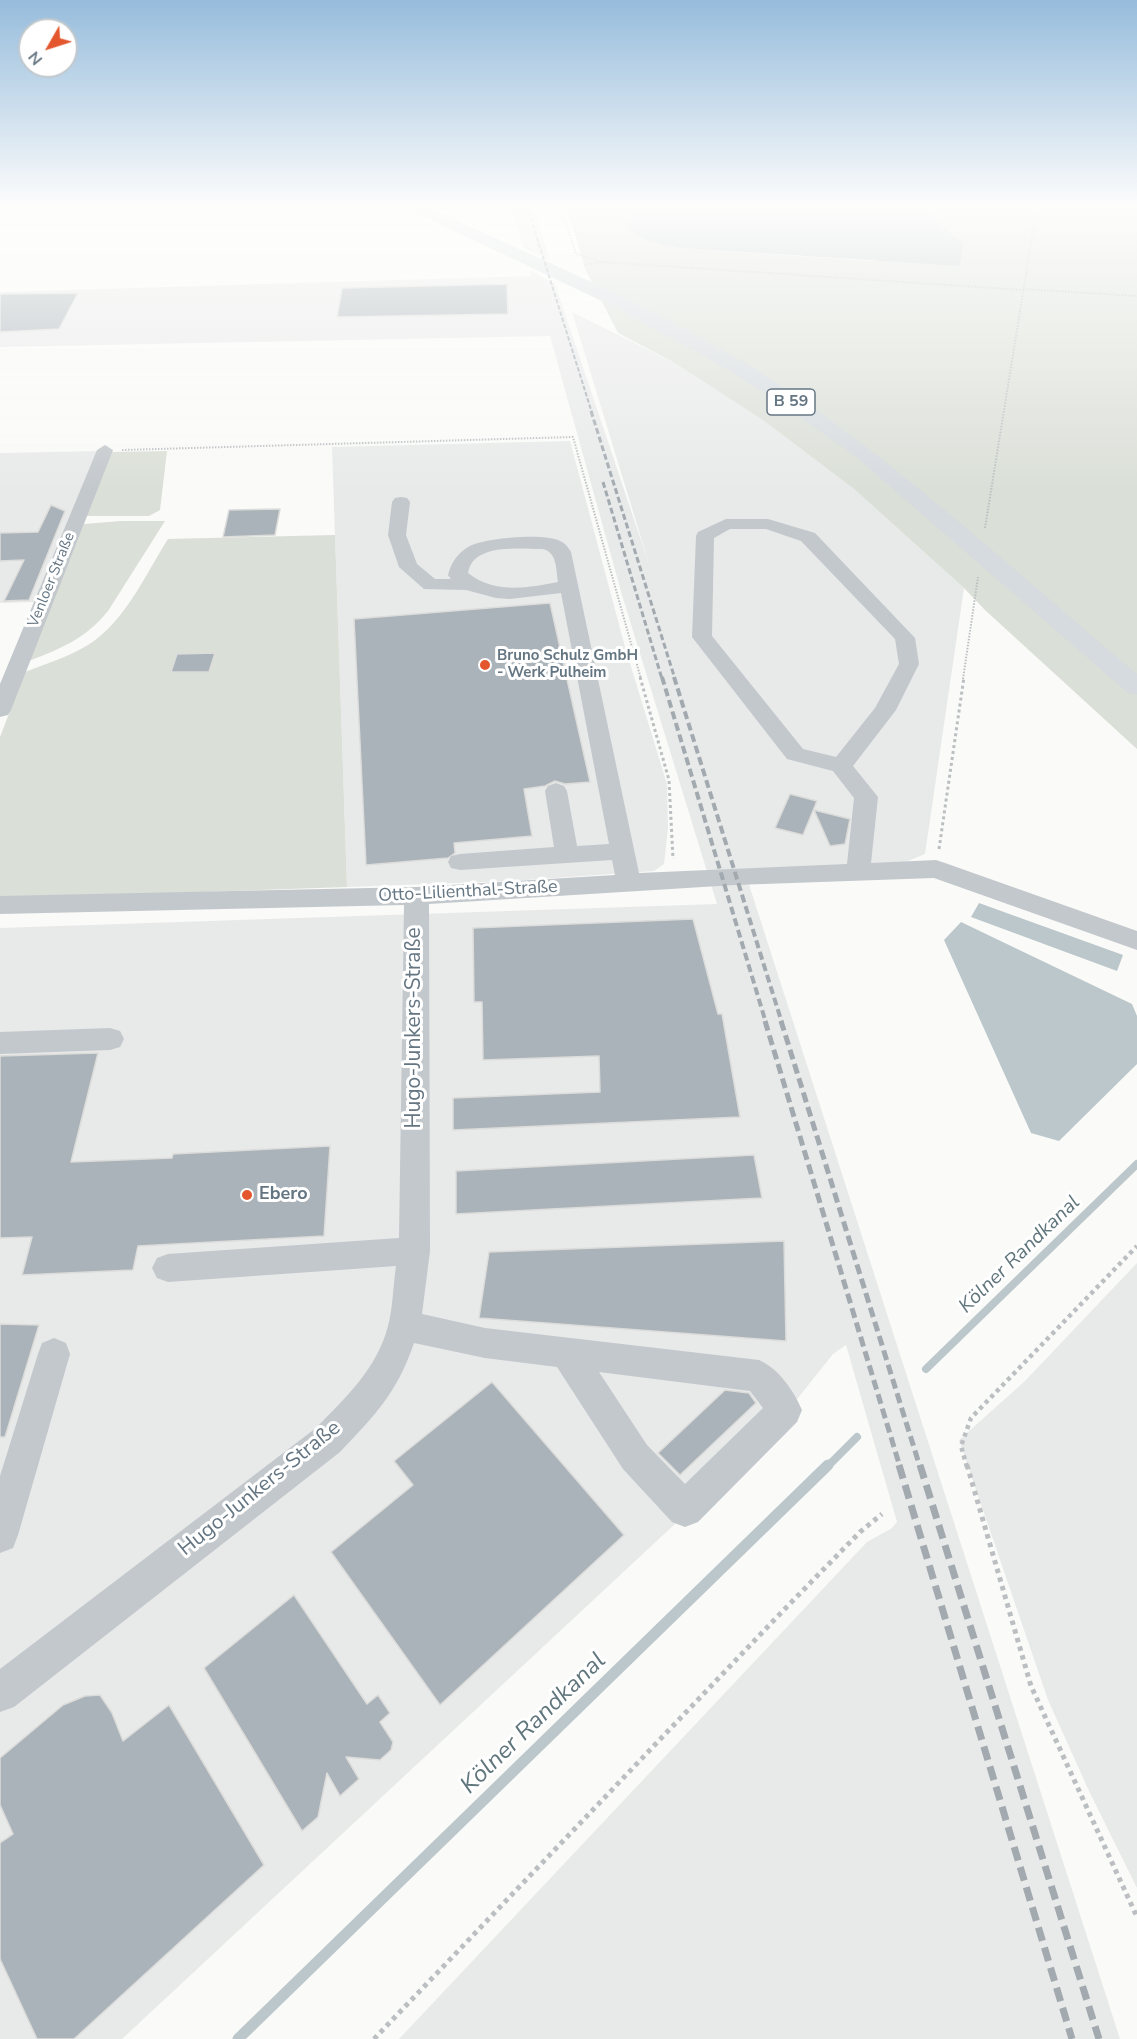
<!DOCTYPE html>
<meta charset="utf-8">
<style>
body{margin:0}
#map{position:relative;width:1137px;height:2039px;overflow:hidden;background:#fafaf8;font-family:"Nunito Sans",sans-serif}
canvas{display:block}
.north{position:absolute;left:18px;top:18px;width:60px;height:60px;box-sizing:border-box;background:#fff;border:2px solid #c1c8cd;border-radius:50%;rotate:231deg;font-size:16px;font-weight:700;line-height:24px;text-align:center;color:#657683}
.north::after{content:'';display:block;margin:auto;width:21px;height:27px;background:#e4572e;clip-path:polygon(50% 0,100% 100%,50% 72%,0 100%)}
</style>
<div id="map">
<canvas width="1137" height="2039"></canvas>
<div class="north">N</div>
</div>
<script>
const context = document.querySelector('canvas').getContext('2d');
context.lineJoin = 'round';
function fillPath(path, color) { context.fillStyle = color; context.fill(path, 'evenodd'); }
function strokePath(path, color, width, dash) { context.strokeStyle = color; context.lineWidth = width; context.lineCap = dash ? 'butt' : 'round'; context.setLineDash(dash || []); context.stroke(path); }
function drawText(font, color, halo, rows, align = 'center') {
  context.font = font + ' "Nunito Sans",sans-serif'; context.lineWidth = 6; context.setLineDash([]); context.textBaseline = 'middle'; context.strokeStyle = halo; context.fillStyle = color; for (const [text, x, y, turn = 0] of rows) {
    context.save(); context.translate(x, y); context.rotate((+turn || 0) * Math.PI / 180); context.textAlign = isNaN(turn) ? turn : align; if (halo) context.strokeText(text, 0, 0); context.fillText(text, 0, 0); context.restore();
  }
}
fillPath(new Path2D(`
 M510,206H533L550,260L523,248Z
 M530,270L555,284L649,564L572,312L673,362L764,421L854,489L964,588L925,854L898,865L744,869L1120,2039H399L867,1542L892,1528L897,1522L846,1345L833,1354L763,1442L122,2039H0V928L717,904L622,595L550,336L0,347V292L531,276Z
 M570,441L625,647L667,784L668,828L664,864L654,871L512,881L347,887L332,447Z
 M100,451L36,602L0,603V453Z
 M1137,1263V1888L1089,1791L1048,1700L959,1440L1024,1382Z`), '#e8e9e9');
fillPath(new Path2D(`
 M567,206H629L634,216L681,248L873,261L963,243L939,224L927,206H1137V749L985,610L964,588L854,489L764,421L673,362L618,333L585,269Z
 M167,451L160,510L149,516H86L109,452Z
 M121,521H165L108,611C85,639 62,648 29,661L84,524Z
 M335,535L347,887L0,899V737L25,672C46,664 68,657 88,645C125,622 145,575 168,539Z`), '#dadfd7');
fillPath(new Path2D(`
 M629,206H927L939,224L963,243L960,266L681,248C662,244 634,241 625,222L634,216Z
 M979,903L1123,955L1117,971L971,917Z
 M961,922L1132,1004L1137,1016V1064L1059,1141L1031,1133L944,940Z`), '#bbc7cb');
strokePath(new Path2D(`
 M926,1369L1137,1164
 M827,1467L857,1437`), '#bbc7cb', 8);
strokePath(new Path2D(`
 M238,2039L828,1465`), '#bbc7cb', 11);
const building = new Path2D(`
 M507,284L508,314L337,317L342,288Z
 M78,293L59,329L0,332V294Z
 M51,505L65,511L29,600L4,601L24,560L0,561V533L38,532Z
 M280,509L275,535L223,537L229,510Z
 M550,603L590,782L565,784L555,781L545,786L524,789L532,836L454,843L455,853L448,858L366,865L354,619Z
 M215,653L209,672H171L177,654Z
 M790,794L817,801L803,835L775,828Z
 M814,810L850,819L845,844L830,846Z
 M693,919L718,1014H722L740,1117L453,1130V1098L600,1092L599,1056L483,1060L482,1002H474L473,928Z
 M98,1053L71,1162L172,1158L173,1154L330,1146L324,1236L138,1246L133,1270L22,1275L32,1237L0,1238V1056Z
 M754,1155L762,1198L456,1214V1171Z
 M784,1241L786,1341L479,1318L489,1252Z
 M0,1324L39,1325L5,1437H0Z
 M492,1382L624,1535L440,1705L331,1552L413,1485L394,1461Z
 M725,1390L749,1393L756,1403L680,1475L658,1453Z
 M294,1595L367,1704L378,1695L390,1713L380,1722L393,1742L391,1750L380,1760L346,1757L359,1779L340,1796L327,1773L318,1817L302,1831L204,1668Z
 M100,1695L112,1713L123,1741L169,1705L264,1865L74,2039H37L0,1959V1843L13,1834L0,1805V1758L63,1705L85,1696Z`);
fillPath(building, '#aab3b9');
strokePath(building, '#dcdcda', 1.5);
strokePath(new Path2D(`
 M560,206L576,254L603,262L583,265
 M603,262L1023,290
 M1023,289L1137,296
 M122,450L573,437L641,679
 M985,528L1037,206
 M963,679L978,577`), '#bbbfc2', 2, [1.5, 1.5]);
strokePath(new Path2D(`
 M640,677L669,780L673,859
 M939,849L964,677`), '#bbbfc2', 3, [3, 3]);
strokePath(new Path2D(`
 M967,1467L961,1446L971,1418L1137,1246`), '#bbbfc2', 4.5, [4, 4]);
strokePath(new Path2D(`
 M967,1465L1031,1686L1137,1917
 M374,2039L776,1618L860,1532L882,1514`), '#bbbfc2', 5, [4.5, 4.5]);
fillPath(new Path2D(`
 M105,445L113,450L11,710L8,715L0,717V684L97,450Z
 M401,497L407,498L410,502L406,535L417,564L435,579H451L448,575C451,563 458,552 470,546C485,538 547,532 562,542C566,544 569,549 571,552L639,873L847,864L854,798L833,771L787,759L692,637L696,536L698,532L726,519H768L815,533L915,638L919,664L896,710L853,766L878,797L871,863L936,860L945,863L1137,931V950L934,878L735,885L429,904L430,1251L422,1314L485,1328L759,1360C778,1368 794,1391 802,1410L797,1422L698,1522L685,1527L672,1522L623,1469L557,1367L485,1358L414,1343C397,1393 375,1415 340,1452L14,1707L0,1712V1669L316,1428C345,1398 377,1369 388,1326C393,1307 393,1286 396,1266L168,1282L157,1278L152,1268L157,1258L168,1254L399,1238L404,905L0,914V896L417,887L615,875L612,860L460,870L451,868L448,862L451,856L460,854L554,847L545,791L548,786L556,783L564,786L567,791L577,846L609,844L561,593L510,599L496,598L466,590L424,589L399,567L388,535L392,502L395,498ZM730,529H766L801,541L895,639L899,664L875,708L836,757L803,749L712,636L714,538ZM542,549C557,551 556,569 558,582C528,588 494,594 468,573C473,543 519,549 542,549ZM599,1372L750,1391L763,1408L685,1484L647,1445Z
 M110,1028L120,1031L124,1039L120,1047L110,1050L0,1054V1032Z
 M54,1338L66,1343L70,1354L18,1535L13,1548L0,1553V1476L38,1354L42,1343Z`), '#c3c8cc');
fillPath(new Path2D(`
 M405,206H425C548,263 676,315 789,391C912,475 1023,578 1137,674V695L1128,693L856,457L773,398L711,360L606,303L408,209Z`), '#d6dbdf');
strokePath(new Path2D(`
 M527,206L592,413`), '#a2aab0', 2, [4.5, 2]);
strokePath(new Path2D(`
 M591,411L675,679
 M603,482L662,679`), '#a2aab0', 3, [6, 3]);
strokePath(new Path2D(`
 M662,677L766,1023
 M674,677L782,1023`), '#a2aab0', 4, [8, 4]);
strokePath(new Path2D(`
 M765,1021L900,1467
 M781,1021L920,1467`), '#a2aab0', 5, [10, 5]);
strokePath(new Path2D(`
 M899,1465L1072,2039
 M920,1465L1099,2039`), '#a2aab0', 7, [14, 7]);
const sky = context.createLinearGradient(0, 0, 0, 491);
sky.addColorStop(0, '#96bcdc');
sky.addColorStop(0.42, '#fdfdfc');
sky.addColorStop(1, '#fdfdfc00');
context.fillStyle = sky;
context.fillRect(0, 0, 1137, 491);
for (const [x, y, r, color] of [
 [485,665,6,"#e4572e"],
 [247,1195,6,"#e4572e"]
]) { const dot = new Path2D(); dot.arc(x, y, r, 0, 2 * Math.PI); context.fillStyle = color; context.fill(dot); strokePath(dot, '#fff', 2); }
drawText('15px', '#657683', '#fff', [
 ["Venloer Straße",52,580,-68]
]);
drawText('bold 15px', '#657683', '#fff', [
 ["Bruno Schulz GmbH",497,656],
 ["- Werk Pulheim",497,673]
], 'left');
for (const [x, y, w] of [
 [791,402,48]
]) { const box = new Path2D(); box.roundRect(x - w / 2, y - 13, w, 26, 4.5); context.fillStyle = '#fff'; context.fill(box); strokePath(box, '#657683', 1.5); }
drawText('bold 16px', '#657683', null, [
 ["B 59",791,402]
]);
drawText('18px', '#657683', '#fff', [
 ["Otto-Lilienthal-Straße",468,892,-3]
]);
drawText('bold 18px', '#657683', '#fff', [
 ["Ebero",259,1195]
], 'left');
drawText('italic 20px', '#60757c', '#fff', [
 ["Kölner Randkanal",1020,1255,-44]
]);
drawText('21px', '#657683', '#fff', [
 ["Hugo-Junkers-Straße",415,1028,-90],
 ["Hugo-Junkers-Straße",260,1489,-39]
]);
drawText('italic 24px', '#60757c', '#fff', [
 ["Kölner Randkanal",534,1724,-44]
]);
</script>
